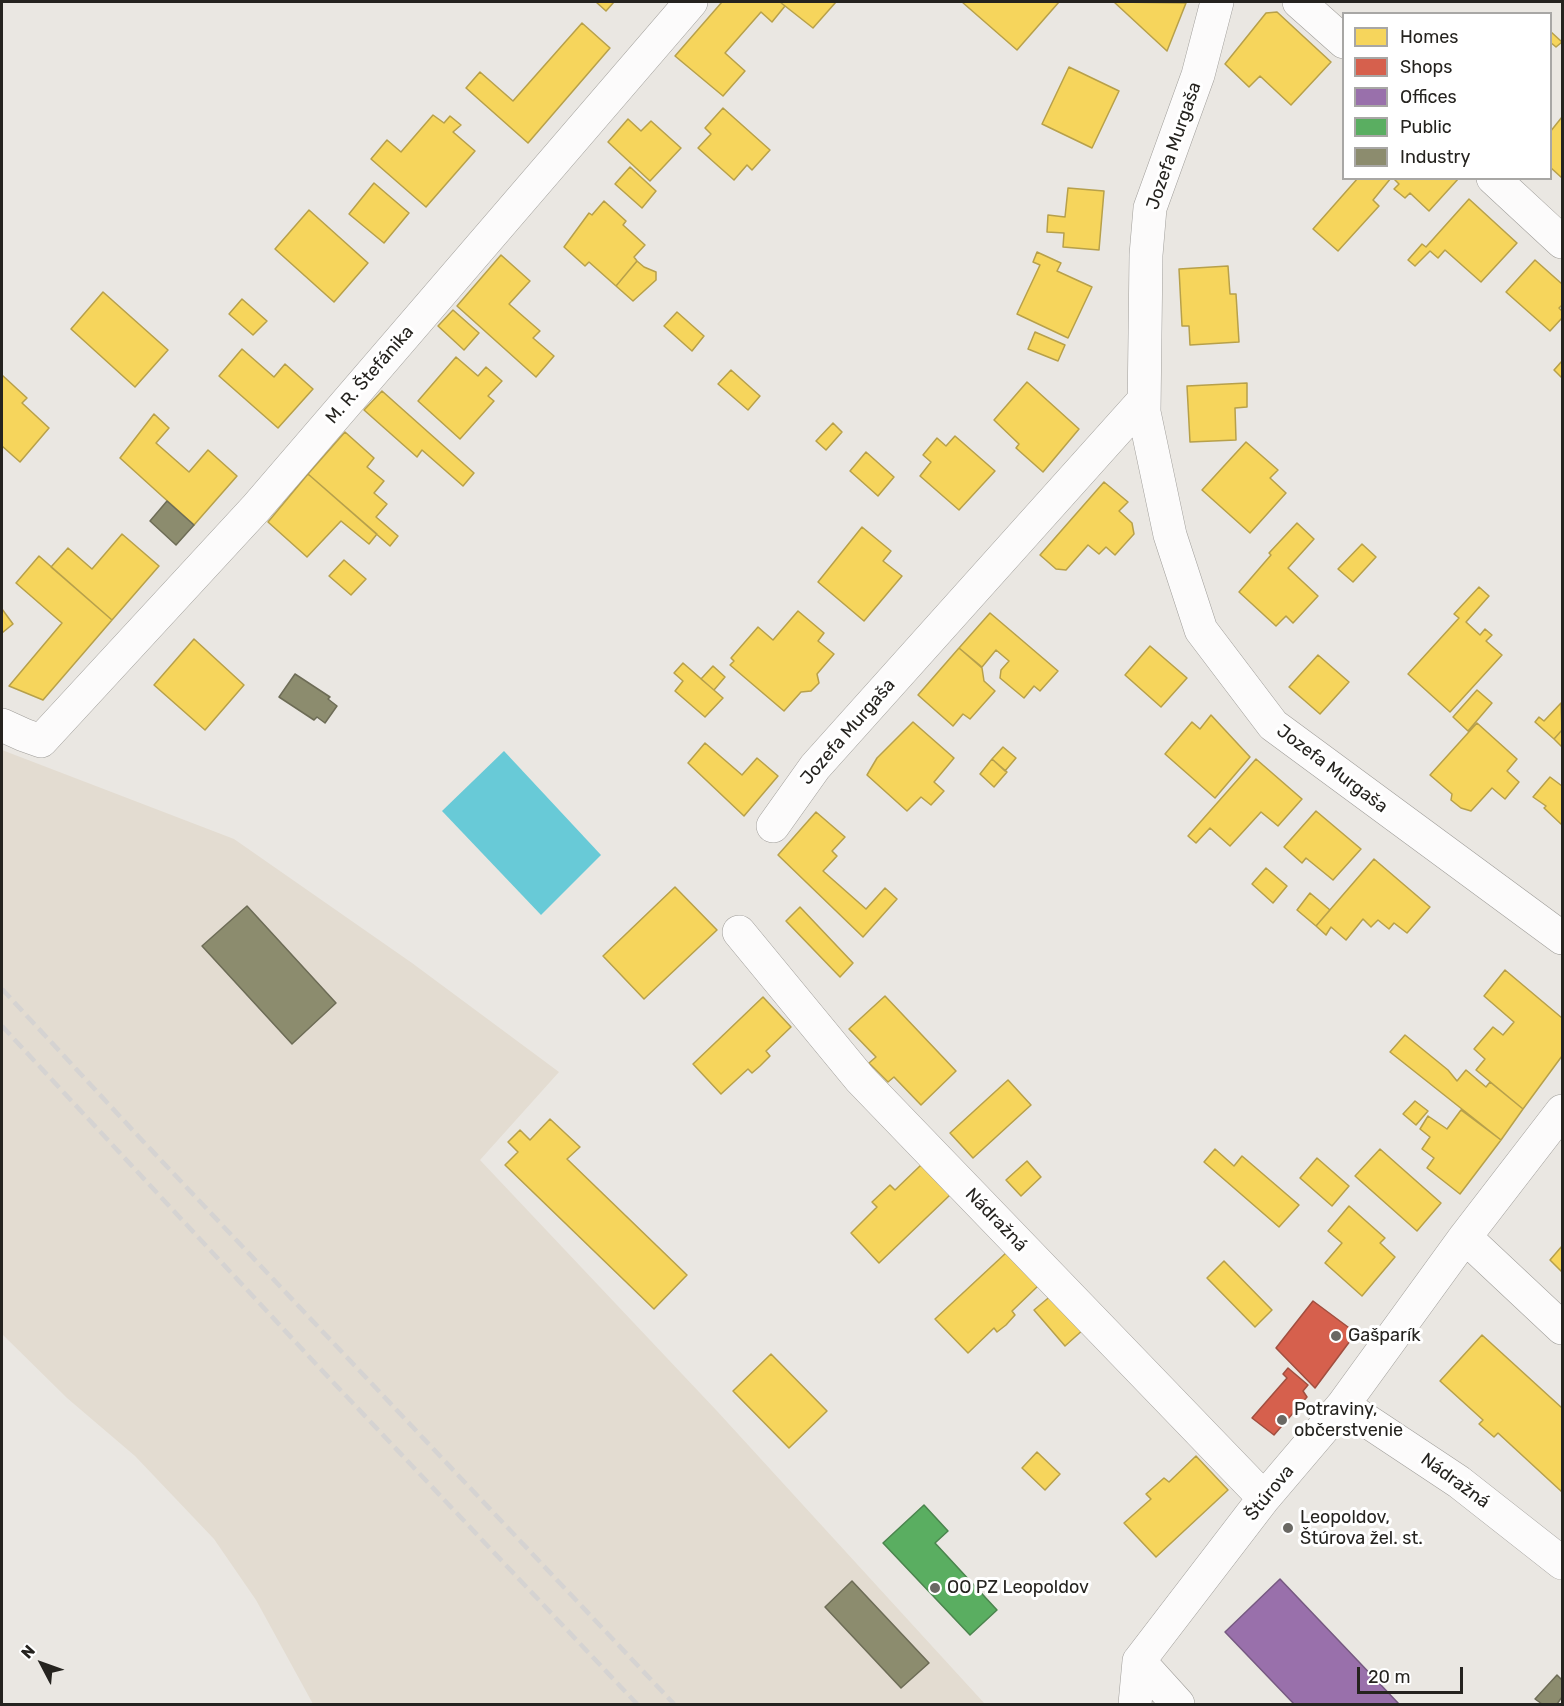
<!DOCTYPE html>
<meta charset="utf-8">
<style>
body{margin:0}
#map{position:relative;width:1564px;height:1706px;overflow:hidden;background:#eae7e2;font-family:Rubik,sans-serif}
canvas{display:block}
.frame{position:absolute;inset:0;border:3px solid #25231f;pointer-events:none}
.legend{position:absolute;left:1342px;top:12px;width:210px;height:168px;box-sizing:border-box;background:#fff;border:2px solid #a8a7a5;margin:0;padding:8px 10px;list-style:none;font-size:18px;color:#25231f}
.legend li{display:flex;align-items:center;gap:12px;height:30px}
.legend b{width:30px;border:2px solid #a8a7a5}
.north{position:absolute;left:12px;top:1634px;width:60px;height:60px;-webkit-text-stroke:4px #fff;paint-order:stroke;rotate:311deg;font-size:16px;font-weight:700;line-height:24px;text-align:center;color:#25231f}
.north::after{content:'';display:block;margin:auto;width:21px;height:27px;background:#25231f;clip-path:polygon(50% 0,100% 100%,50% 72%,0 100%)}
.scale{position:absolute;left:1357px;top:1667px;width:106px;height:27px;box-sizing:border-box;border:3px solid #25231f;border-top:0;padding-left:8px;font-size:18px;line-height:21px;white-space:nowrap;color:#25231f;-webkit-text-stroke:4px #fff;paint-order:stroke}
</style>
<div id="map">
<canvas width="1564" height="1706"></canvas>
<div class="frame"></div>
<ul class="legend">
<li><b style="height:16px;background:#f6d55c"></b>Homes</li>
<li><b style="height:16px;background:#d6604d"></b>Shops</li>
<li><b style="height:16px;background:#9970ab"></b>Offices</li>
<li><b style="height:16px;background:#5aae61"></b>Public</li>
<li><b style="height:16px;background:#8c8c6e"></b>Industry</li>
</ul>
<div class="north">N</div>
<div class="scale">20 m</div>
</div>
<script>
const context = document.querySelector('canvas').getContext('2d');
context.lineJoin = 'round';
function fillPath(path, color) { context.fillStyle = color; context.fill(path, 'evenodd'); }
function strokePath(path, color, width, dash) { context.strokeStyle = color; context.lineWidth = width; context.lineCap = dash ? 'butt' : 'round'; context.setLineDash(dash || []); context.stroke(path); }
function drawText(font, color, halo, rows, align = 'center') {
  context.font = font + ' Rubik,sans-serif'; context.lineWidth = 6; context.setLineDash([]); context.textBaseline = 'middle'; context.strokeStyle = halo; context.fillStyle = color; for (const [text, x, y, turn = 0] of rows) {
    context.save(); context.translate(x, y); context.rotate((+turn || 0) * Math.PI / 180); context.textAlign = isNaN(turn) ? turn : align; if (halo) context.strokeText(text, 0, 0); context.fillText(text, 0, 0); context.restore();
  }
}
fillPath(new Path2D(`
 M2,750L234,839L412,963L559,1072L480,1160L717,1411L985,1704H313L256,1600L214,1539L135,1456L67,1398L2,1334Z`), '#e3dcd1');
fillPath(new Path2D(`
 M504,751L601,855L541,915L442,811Z`), '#68cad7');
const homes = new Path2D(`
 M596,2H614L606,11Z
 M722,2H780L785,6L772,22L761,12L725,53L745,71L723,96L675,56Z
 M780,2H836L813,28Z
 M962,2H1059L1017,50Z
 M1114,2L1186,3L1167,51Z
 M1277,12L1331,62L1291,105L1260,76L1249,87L1225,64L1266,13Z
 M582,23L610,48L528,143L466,88L480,72L513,101Z
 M1550,31L1562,42L1556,47L1550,42Z
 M1069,67L1119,91L1092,148L1042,124Z
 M723,108L770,150L752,170L747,165L734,180L698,148L711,134L705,128Z
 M433,115L444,123L450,116L461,125L453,132L475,151L426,207L371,159L387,140L401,152Z
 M1562,117V178L1550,167V132Z
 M628,119L641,131L651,121L681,148L650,181L608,142Z
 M630,167L656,191L642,208L615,184Z
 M1358,178H1391L1373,200L1379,206L1338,251L1313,229Z
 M1393,178H1459L1429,211L1410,193L1405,198L1394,189L1399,184Z
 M374,183L409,213L384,243L349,214Z
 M1068,188L1104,191L1099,250L1063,247L1064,233L1047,232L1048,215L1065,217Z
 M1469,199L1517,243L1481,282L1445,250L1438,258L1430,251L1415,266L1408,260L1422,244L1426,247Z
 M604,201L626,221L623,225L645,245L634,257L637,261L616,286L589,262L585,266L564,247L589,213L592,215Z
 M309,210L368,263L334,302L275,249Z
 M1037,252L1061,263L1057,271L1092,287L1068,338L1017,314L1040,265L1033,262Z
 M501,255L530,281L509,304L540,331L533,338L554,356L536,377L457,306Z
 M1535,260L1562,284V305L1559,308L1562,311V318L1550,331L1506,292Z
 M637,261L644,267L656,272V280L633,301L616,286Z
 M1228,266L1230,294H1236L1239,342L1190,345L1189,326H1182L1179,269Z
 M103,292L168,350L135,387L71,329Z
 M242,299L267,321L253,335L229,314Z
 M453,310L479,333L464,350L438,326Z
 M677,312L704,336L692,351L664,326Z
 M1035,332L1065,345L1058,361L1028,349Z
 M242,349L274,377L285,364L313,389L278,428L219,376Z
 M456,357L478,376L486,367L502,381L488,396L494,401L460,439L418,401Z
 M1562,361V378L1554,370Z
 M731,370L760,396L748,410L718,384Z
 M2,375L27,398L22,403L49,428L20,462L2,446Z
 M1027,382L1079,429L1043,472L1016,448L1019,444L994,420Z
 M1247,383V407L1235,408L1236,440L1190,442L1187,386Z
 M382,391L474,473L463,486L422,450L417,457L364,410Z
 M154,414L169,428L156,443L189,472L208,450L237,476L194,525L120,458Z
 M833,423L842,432L826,450L816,441Z
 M345,432L374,458L367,467L384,481L374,493L387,504L376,517L398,536L390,546L308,474Z
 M955,436L995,471L959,510L920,476L931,462L923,455L937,438L946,446Z
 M1246,442L1278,470L1270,478L1286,493L1250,533L1202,490Z
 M866,452L894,477L878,496L850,471Z
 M308,474L377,534L369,544L341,521L307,557L268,522Z
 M1104,482L1128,502L1119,511L1132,523L1134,534L1115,555L1106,547L1099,554L1088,545L1066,570L1056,569L1040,555Z
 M1297,523L1314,539L1288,568L1318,596L1293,623L1286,616L1276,626L1239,592L1271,555L1269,553Z
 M862,527L891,551L883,561L902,576L864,621L818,582Z
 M122,534L159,566L112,620L51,567L68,548L92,569Z
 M1362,544L1376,557L1353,582L1338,569Z
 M39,556L112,620L43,700L9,686L62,623L16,583Z
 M344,560L366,579L351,595L329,576Z
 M1479,587L1489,596L1466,622L1480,635L1485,629L1492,635L1486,641L1502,655L1450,712L1408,674L1459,618L1454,614Z
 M2,609L13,624L2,633Z
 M798,611L824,633L818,641L834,654L817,674L819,683L811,691L801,692L784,711L730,665L734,661L731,658L758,627L773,640Z
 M990,613L1058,671L1040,691L1034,686L1024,698L1000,678L1001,670L1009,661L996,650L982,667L959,648Z
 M194,639L244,685L205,730L154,685Z
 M1150,646L1187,678L1161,707L1125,675Z
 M959,648L982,668L984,681L995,691L970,719L963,714L953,726L918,695Z
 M1318,655L1349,682L1320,714L1289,687Z
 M683,663L723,698L705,717L675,691L683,681L674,673Z
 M713,666L725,677L714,690L701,679Z
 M1477,690L1492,703L1468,731L1453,717Z
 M1561,703L1562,730L1554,739L1535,722L1539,717L1544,721Z
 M1211,715L1250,757L1215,798L1165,754L1192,722L1200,729Z
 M913,722L954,758L934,782L944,791L931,805L921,797L907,811L867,775L877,758Z
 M1477,723L1517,759L1507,771L1519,782L1505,799L1492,788L1471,811L1461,808L1451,800L1452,794L1430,775Z
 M1562,730V747L1554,739Z
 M705,743L742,775L757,758L778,776L744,816L688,763Z
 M1003,747L1016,758L1005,771L992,759Z
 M992,759L1007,772L994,787L980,774Z
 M1256,759L1302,799L1278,826L1261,812L1230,846L1210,828L1196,843L1188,836Z
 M1550,777L1562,786V825L1544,808L1546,806L1533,797Z
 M1316,811L1361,849L1333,880L1306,858L1302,863L1284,847Z
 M816,812L845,837L832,851L837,856L823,871L866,909L885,888L897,899L863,937L778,855Z
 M1374,859L1430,907L1407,933L1394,923L1389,929L1378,920L1371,927L1363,919L1346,940L1331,927L1326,935L1316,926Z
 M1266,868L1287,886L1273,903L1252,884Z
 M675,887L717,930L644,999L603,956Z
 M1310,893L1330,910L1316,926L1297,910Z
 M800,907L853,963L840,977L786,921Z
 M1505,970L1562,1018V1056L1523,1109L1476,1070L1485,1059L1474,1049L1493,1027L1503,1035L1514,1022L1484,996Z
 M885,996L956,1071L921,1105L894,1077L888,1082L869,1063L876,1057L849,1029Z
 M763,997L791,1027L766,1051L770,1056L760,1066L752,1073L748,1069L721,1094L693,1064Z
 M1405,1035L1448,1070L1457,1081L1466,1070L1486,1087L1490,1082L1523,1109L1501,1140L1390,1052Z
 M1008,1080L1031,1105L973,1158L950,1133Z
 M1415,1101L1428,1111L1416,1125L1403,1114Z
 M1461,1110L1501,1140L1460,1194L1427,1168L1434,1158L1422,1149L1430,1137L1420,1129L1428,1116L1447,1129Z
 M550,1119L580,1147L567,1159L687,1275L654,1309L505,1165L518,1152L508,1142L520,1130L530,1140Z
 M1215,1149L1234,1166L1242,1156L1299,1205L1279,1227L1204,1162Z
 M1380,1149L1441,1203L1417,1231L1355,1176Z
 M1317,1158L1349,1186L1332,1206L1300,1178Z
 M1027,1161L1041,1177L1021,1196L1006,1180Z
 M921,1165L950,1195L879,1263L851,1233L877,1207L872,1202L890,1185L895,1190Z
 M1349,1206L1385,1238L1380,1243L1395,1257L1362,1296L1325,1263L1342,1243L1328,1231Z
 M1562,1246V1272L1550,1260Z
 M1007,1252L1039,1285L1012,1311L1015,1315L1006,1325L997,1332L994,1328L968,1353L935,1319Z
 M1224,1261L1272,1310L1255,1327L1207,1278Z
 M1053,1294L1084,1329L1065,1346L1034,1310Z
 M1482,1335L1562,1408V1492L1498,1433L1494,1437L1479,1424L1483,1420L1440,1381Z
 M771,1354L827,1411L789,1448L733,1391Z
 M1037,1452L1060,1474L1045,1490L1022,1468Z
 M1196,1456L1228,1490L1156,1557L1124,1523L1151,1499L1146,1494L1164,1478L1169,1482Z`);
fillPath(homes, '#f6d55c');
strokePath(homes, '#b7a04a', 1.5);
const shops = new Path2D(`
 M1313,1301L1356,1333L1315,1388L1276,1348Z
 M1288,1368L1308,1385L1303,1391L1307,1397L1274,1435L1252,1418L1287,1378L1283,1374Z`);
fillPath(shops, '#d6604d');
strokePath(shops, '#a14e3f', 1.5);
const offices = new Path2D(`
 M1280,1579L1399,1704H1294L1225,1632Z`);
fillPath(offices, '#9970ab');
strokePath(offices, '#765981', 1.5);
const public = new Path2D(`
 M924,1505L948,1531L935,1543L997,1610L970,1635L883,1543Z`);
fillPath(public, '#5aae61');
strokePath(public, '#4a844d', 1.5);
const industry = new Path2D(`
 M167,501L194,525L176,545L150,521Z
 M295,674L330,697L328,699L337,706L325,723L317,717L314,720L279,697Z
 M247,906L336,1003L292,1044L202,946Z
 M852,1581L929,1663L901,1688L825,1607Z
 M1557,1675L1562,1680V1697L1557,1704H1542L1535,1699Z`);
fillPath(industry, '#8c8c6e');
strokePath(industry, '#6d6c56', 1.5);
const minor = new Path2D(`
 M1217,2L1198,75L1150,208L1146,255L1144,412L1170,535L1201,630L1273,725L1562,938
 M1299,2L1344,42
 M1493,178L1562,242
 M2,725L24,735L41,741L256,508L691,2
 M773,826L815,767L1144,400
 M739,932L860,1079L1264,1498
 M1465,1237L1562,1328
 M1343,1405L1459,1482L1562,1563
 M1139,1661L1264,1498L1343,1405L1465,1237L1562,1111
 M1139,1661L1178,1704
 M1135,1704L1139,1661`);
strokePath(minor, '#9f9d99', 34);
strokePath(minor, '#fcfbfb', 33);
strokePath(new Path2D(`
 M2,989L140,1138L674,1704
 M2,1026L315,1363L637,1704`), '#d5d3d2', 4.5, [12, 6]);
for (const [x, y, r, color] of [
 [1336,1336,6,"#6a6863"],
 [1282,1420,6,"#6a6863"],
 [1288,1528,6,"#6a6863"],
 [935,1588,6,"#6a6863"]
]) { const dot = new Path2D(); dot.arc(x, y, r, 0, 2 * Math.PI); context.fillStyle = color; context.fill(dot); strokePath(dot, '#fff', 2); }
drawText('18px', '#25231f', '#fff', [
 ["Jozefa Murgaša",1174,146,-71],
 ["M. R. Štefánika",370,375,-49],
 ["Jozefa Murgaša",848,732,-49],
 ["Jozefa Murgaša",1332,769,37],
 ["Nádražná",996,1220,46],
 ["Nádražná",1455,1481,36],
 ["Štúrova",1270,1493,-51]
]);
drawText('18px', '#25231f', '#fff', [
 ["Gašparík",1348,1336],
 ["Potraviny,",1294,1410],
 ["občerstvenie",1294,1431],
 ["Leopoldov,",1300,1518],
 ["Štúrova žel. st.",1300,1539],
 ["OO PZ Leopoldov",947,1588]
], 'left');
</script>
